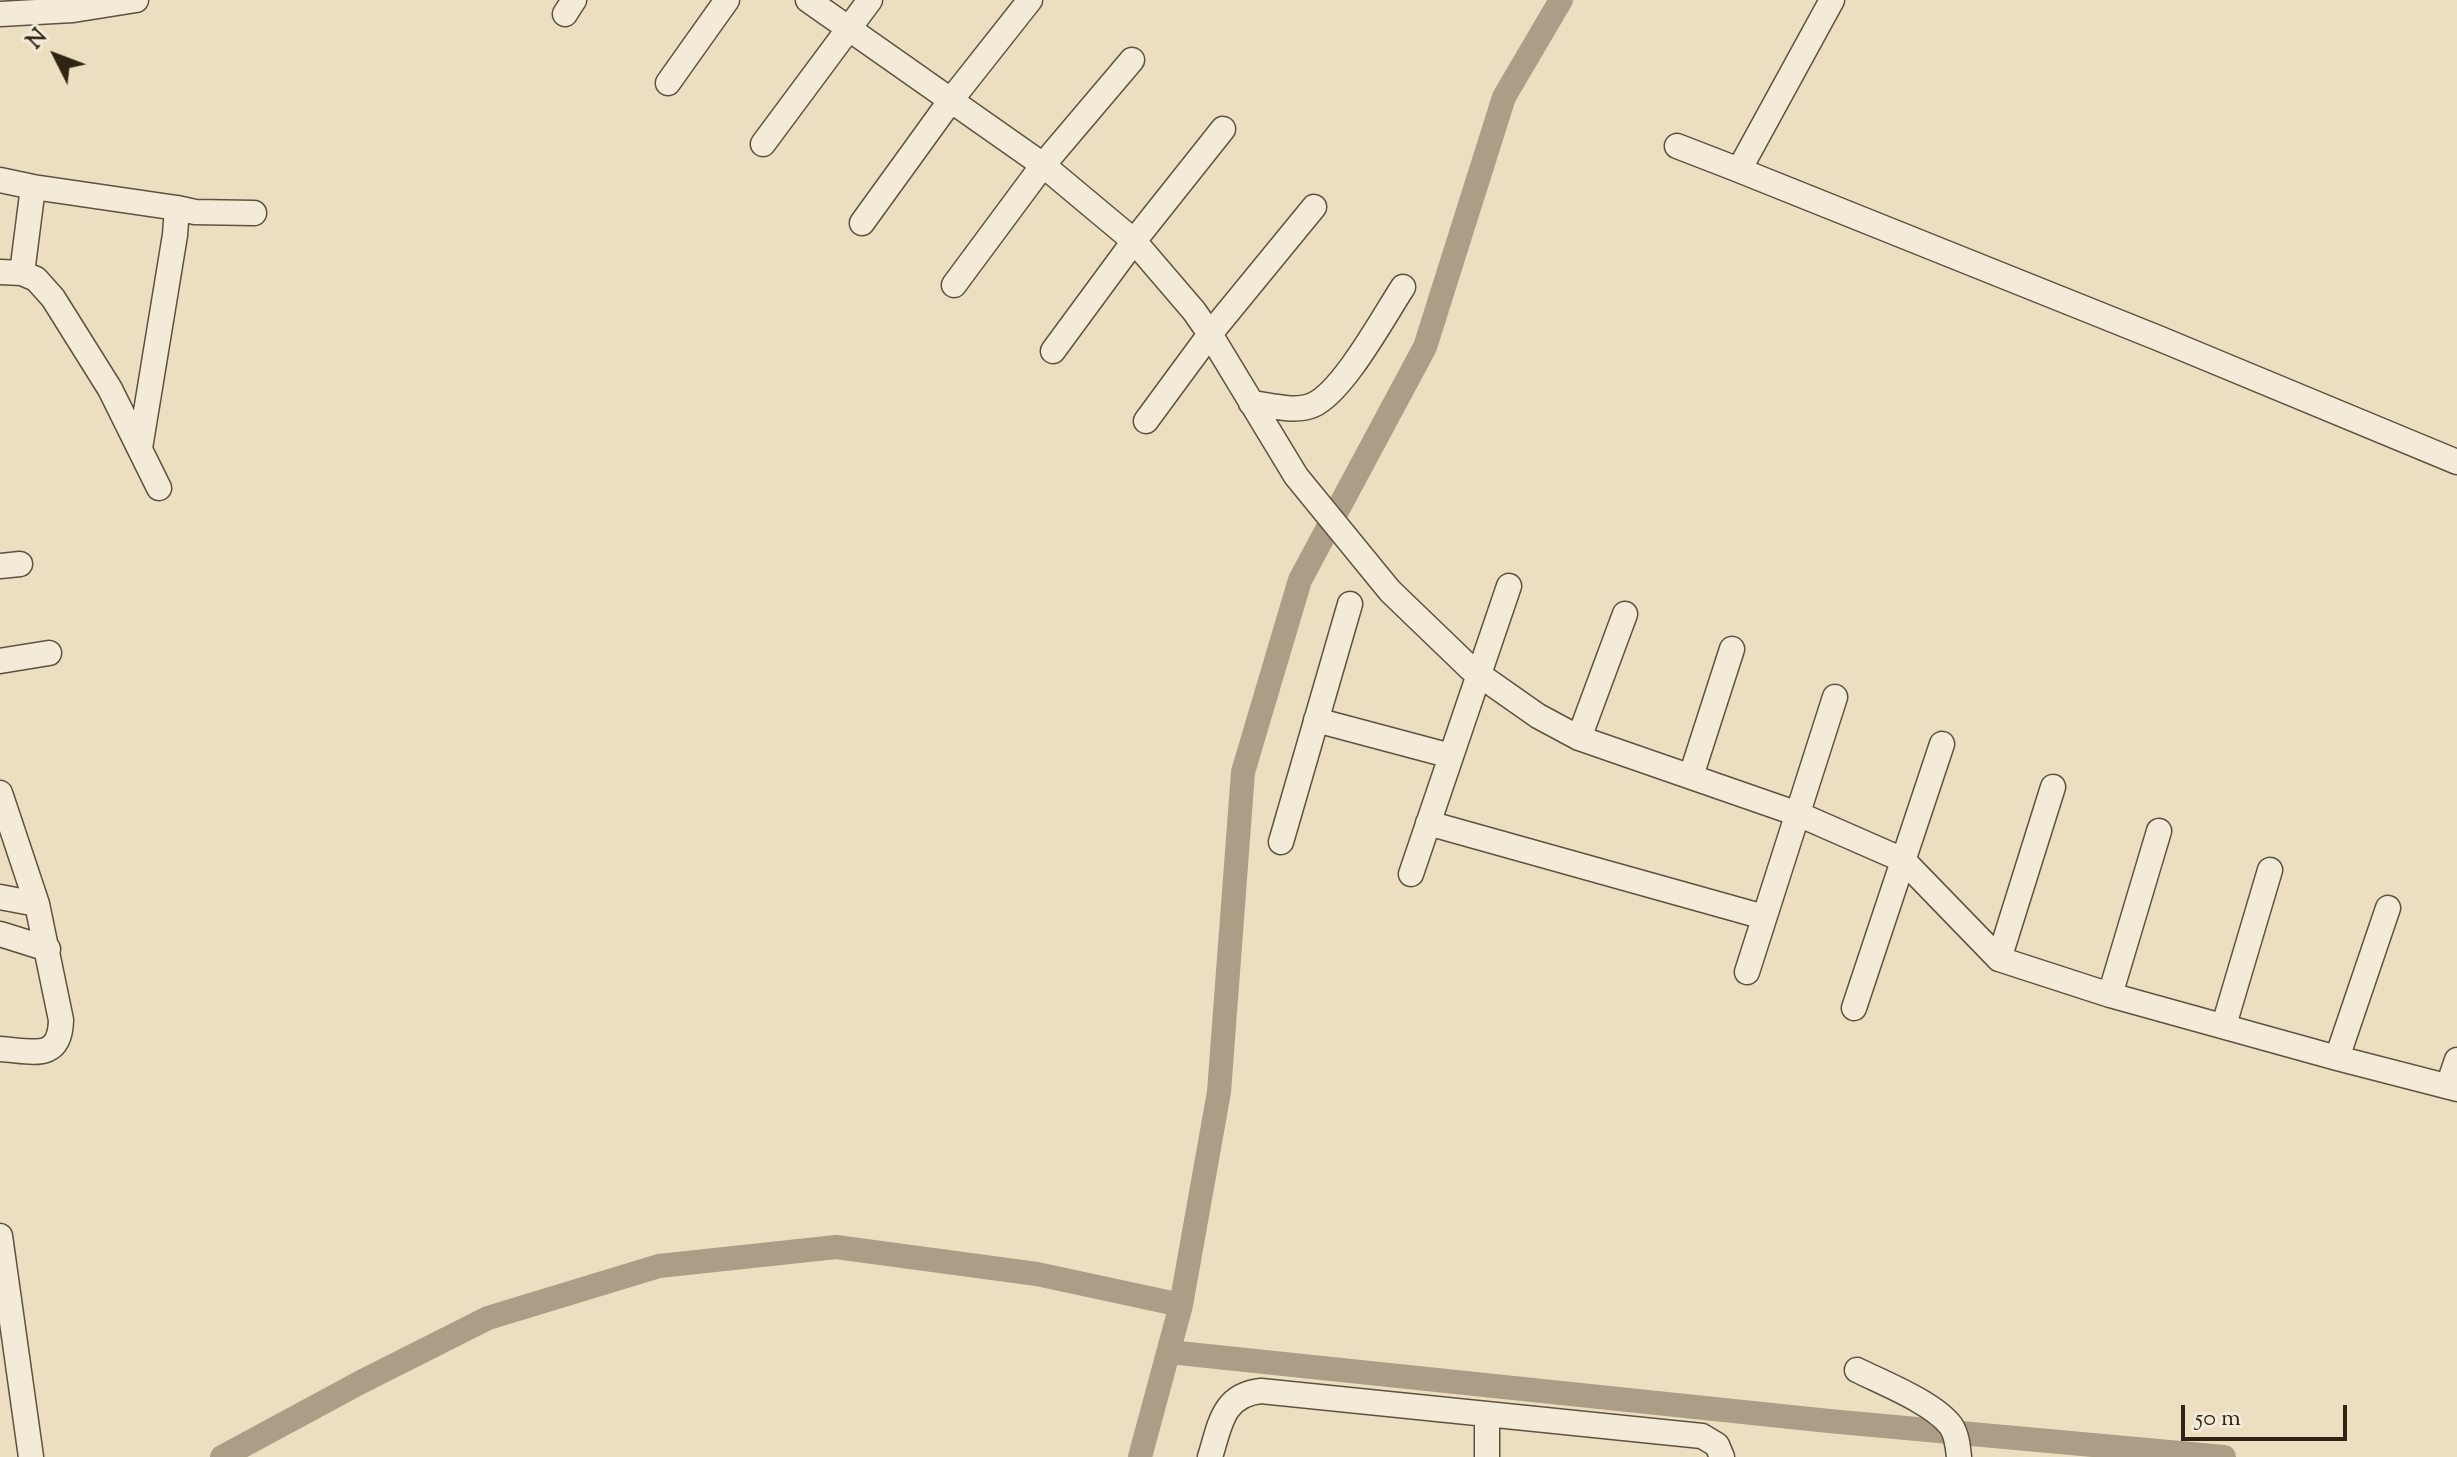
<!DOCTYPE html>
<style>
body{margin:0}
#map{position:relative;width:2457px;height:1457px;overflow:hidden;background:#ecdec1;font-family:"Sorts Mill Goudy",serif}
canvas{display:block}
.north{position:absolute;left:16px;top:16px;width:80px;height:80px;-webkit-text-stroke:6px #f3ead7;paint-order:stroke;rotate:312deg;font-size:22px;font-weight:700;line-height:32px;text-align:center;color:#2f2314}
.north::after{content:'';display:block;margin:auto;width:28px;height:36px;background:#2f2314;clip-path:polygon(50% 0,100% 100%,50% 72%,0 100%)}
.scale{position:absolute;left:2181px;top:1405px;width:166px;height:36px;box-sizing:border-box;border:4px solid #2f2314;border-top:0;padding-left:10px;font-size:24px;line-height:28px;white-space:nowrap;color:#2f2314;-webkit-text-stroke:6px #f3ead7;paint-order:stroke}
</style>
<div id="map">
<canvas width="2457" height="1457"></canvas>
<div class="north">N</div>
<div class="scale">50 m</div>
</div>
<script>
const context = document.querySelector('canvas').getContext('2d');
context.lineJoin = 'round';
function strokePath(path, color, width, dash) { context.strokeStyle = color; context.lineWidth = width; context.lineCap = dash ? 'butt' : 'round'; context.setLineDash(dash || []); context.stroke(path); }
strokePath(new Path2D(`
 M1169,1352L1829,1421L2224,1457
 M222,1457L361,1382L488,1318L659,1266L836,1247L1037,1274L1181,1305
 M1140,1457L1181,1305L1219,1092L1243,772L1300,580L1425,347L1504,97L1561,0`), '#ac9e86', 24);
const minor = new Path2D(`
 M808,0L1043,165L1134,241L1194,311L1210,334L1296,476L1390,591L1471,669L1538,716L1579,738L1798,814L1903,860L1999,959L2110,995L2337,1058L2457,1089
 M1832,0L1739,170L2158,338L2457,462
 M0,14L73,10L136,0
 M565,14L574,0
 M668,83L727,0
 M763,144L870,0
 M1677,146L1739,170
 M0,180L33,187L22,273
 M33,187L177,208
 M862,223L951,100L1030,0
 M0,272L22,273L36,279L53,298L110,389L159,488
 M954,285L1043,165L1132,60
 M1053,351L1134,241L1223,129
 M1251,403C1269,405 1295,413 1313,405C1343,392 1384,316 1403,287
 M1146,421L1210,334L1314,207
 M140,448L175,235L177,208L195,212L254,213
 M0,566L20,564
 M0,661L49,653
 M1316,720L1451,756
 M1579,738L1625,614
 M1691,776L1732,649
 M0,793L37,904L61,1020C60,1062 32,1051 0,1049
 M1428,823L1764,917
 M1281,842L1350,604
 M1411,874L1509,586
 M0,897L37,904
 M0,934L48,949
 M1999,959L2053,787
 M1747,972L1835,697
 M2110,995L2159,831
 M1854,1008L1942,744
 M2224,1025L2270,870
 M2337,1058L2388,908
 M2448,1086L2457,1060
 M0,1236L31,1457
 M1857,1370C1883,1383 1934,1403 1951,1426C1957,1435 1958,1447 1959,1457
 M1487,1414V1457
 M1210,1457C1220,1426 1222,1395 1261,1391L1702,1436L1717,1445L1722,1457`);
strokePath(minor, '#5e523f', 27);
strokePath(minor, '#f3ead7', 24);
</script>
